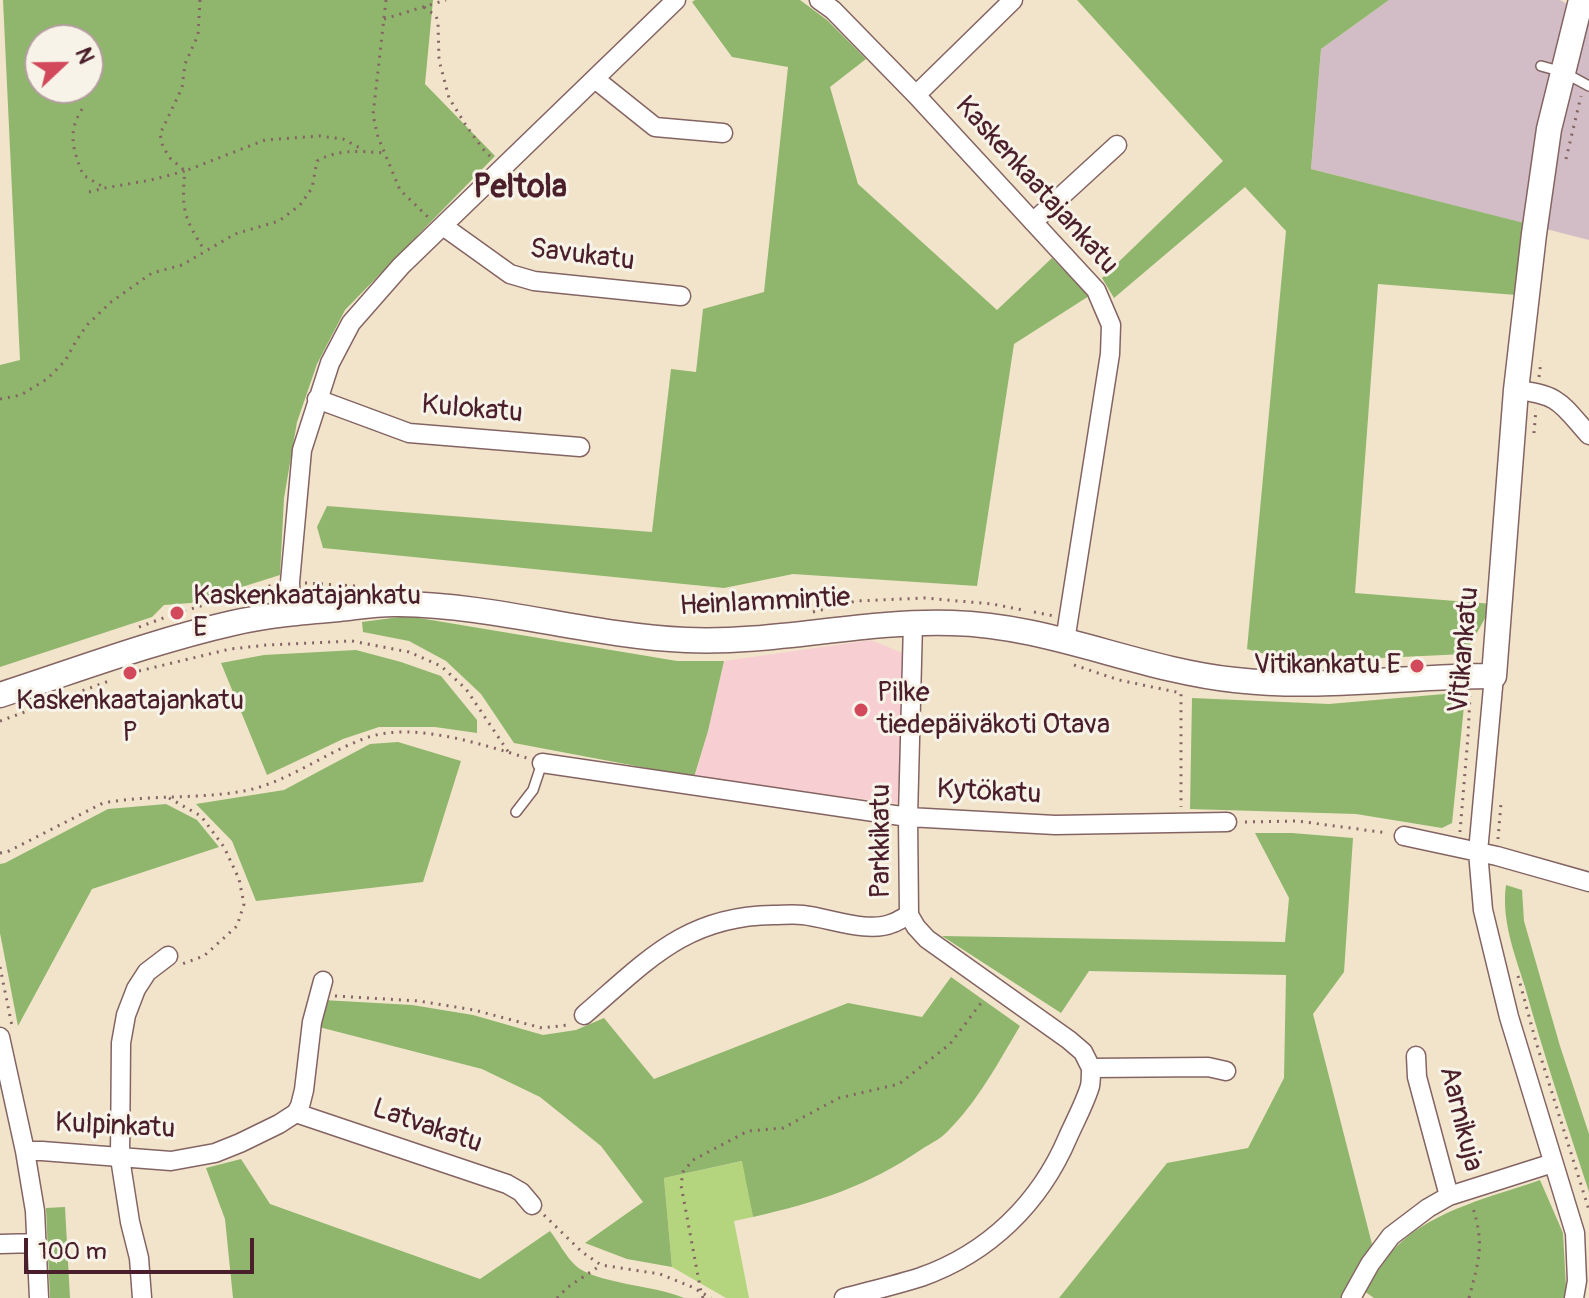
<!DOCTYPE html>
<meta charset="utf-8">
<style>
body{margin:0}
#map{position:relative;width:1589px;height:1298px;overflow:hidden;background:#f1e4ca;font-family:Pangolin,sans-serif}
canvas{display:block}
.north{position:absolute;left:24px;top:24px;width:80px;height:80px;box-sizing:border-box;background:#f7f3e8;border:2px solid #b29e9c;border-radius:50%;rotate:68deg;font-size:22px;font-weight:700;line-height:32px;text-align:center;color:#4a1f2b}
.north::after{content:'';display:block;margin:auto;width:28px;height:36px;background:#d1495b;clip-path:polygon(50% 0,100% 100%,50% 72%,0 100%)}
.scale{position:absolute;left:24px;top:1238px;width:230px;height:36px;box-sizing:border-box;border:4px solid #4a1f2b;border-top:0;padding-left:10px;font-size:24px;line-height:28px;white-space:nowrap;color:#4a1f2b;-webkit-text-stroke:6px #f7f3e8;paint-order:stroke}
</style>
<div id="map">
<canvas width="1589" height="1298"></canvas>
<div class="north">N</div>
<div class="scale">100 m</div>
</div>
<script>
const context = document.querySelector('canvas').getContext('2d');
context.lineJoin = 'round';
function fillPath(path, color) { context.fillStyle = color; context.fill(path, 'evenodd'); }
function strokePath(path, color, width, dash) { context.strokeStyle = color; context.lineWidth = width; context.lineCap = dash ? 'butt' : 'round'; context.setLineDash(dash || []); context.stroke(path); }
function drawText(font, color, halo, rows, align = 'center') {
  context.font = font + ' Pangolin,sans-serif'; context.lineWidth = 6; context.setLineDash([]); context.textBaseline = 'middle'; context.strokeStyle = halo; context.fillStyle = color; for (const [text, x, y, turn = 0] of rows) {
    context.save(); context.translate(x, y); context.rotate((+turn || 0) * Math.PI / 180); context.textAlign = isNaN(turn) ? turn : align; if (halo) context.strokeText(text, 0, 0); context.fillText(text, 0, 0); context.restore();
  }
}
fillPath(new Path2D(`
 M871,640L905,654L900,804L694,777L708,731L724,661Z`), '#f7cfd2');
fillPath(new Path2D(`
 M1389,0H1560L1589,16V240L1311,169L1321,49Z`), '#d2bdc6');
fillPath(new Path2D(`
 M743,1161L753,1217L734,1221L749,1298H726L672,1267L664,1178Z`), '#b4d57d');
fillPath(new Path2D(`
 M3,0H433L425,84L495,156L345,310L317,364L297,422L284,498L280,575L191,603L164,605L152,617L0,667V365L20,360ZM40,40H88V88H40Z
 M695,0H800L827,20L866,59L830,87L858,184L997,310L1052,258L1089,296L1014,344L977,586L793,574L724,588L323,548L317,527L327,506L652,532L671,369L696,372L703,309L764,292L788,67L732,57L692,2Z
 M1077,0H1389L1321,49L1311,169L1524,223L1516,295L1378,284L1355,593L1493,604L1465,654L1295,662L1247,649L1286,231L1245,187L1114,298L1102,278L1223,161Z
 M407,616L677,661H724L708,731L694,777L514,743L481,694L446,661L409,641L363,632L362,622Z
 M356,650L401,662L441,676L477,720V733L435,727H379L343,739L267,775L221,663L264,655Z
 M1456,693L1464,706L1452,823L1442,828L1356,814L1190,809L1192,698L1329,704Z
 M398,742L461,761L423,882L256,901L232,841L196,804L284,790L370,744Z
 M166,804L197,820L219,847L92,889L18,1026L0,933V864L5,863L108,809Z
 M1255,833H1292L1353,838L1344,972L1313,1014L1372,1244L1344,1298H1059L1167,1163L1248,1148L1284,1078L1286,975L1089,971L1061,1013L942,936L1285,942L1289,898Z
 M1506,885L1522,890L1524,921L1560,1046L1589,1134V1192C1567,1124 1544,1056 1525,987C1515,955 1501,920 1506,885Z
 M951,977L1020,1026C998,1063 978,1101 947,1132C940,1139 930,1144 922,1149C867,1187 817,1202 753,1217L742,1161L664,1178L672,1267L627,1259L585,1243L643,1202L601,1146L540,1097L482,1069L319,1027L323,1000L412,1005L473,1015L543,1035L576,1030L604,1018L654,1079L848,1003L922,1017Z
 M241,1159L270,1204L480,1279L550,1231C558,1241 566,1257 576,1266C597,1284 655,1285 684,1298H233L225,1219L206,1168Z
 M1540,1180L1563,1233L1566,1287L1564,1298H1374L1364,1291C1375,1276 1385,1258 1398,1245C1436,1209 1492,1197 1540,1180Z
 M65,1207L70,1298H50L46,1208Z`), '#8fb66c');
const service = new Path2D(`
 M1541,66L1563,72L1589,86
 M516,812L533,790L542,763`);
const minor = new Path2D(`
 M819,0L833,10L916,95L1096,290L1111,325L1110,354L1065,641
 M595,79L655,127L723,133
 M916,95L1013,0
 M1033,222L1117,145
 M443,226L510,274L534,281L681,296
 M1516,390C1560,394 1562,405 1589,435
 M317,399L409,433L580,447
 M291,613L290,582L302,450L330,363L351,323L401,266L676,0
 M913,623L908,817L909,915L916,927L927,939L1069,1040L1083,1052L1091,1068
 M1494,676L1478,852L1483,910L1509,1017L1575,1233L1577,1281L1574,1298
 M542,763L908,817L1055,825L1227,822
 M1404,836L1497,856L1589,882
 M584,1015C646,962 685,916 773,915C783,915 793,914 803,915C830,918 868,934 893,923C899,921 904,917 909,915
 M0,1037L25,1151L35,1211L39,1298
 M1416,1056L1417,1077L1449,1196
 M1091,1068L1208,1067L1226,1071
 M296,1113L507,1184L521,1192L532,1205
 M25,1151H42L171,1161L215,1153L240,1143L279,1124L296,1113L300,1106L304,1090L312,1022L323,981
 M0,1244L37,1243
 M142,1298L139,1258L130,1222L120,1158L121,1043L126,1015L136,989L147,972L168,956
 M844,1298C870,1291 896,1285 921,1277C989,1253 1040,1203 1068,1137C1075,1121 1085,1103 1090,1086C1091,1081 1091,1074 1091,1068
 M1351,1298L1370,1264L1391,1236L1428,1208L1449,1196L1553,1163`);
const tertiary = new Path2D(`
 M0,695C77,670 154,641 233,623C268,615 303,612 339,609C358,607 379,603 399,604C496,605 590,636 686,640C775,644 863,620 952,623C1049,625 1139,670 1235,680C1321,690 1408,676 1494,676L1516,390L1534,234L1549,129L1581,0`);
strokePath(service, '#846463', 12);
strokePath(minor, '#846463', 21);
strokePath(tertiary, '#846463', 27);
strokePath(new Path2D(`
 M200,0L198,35L185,64L182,88L160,134L163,147L170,158L185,171L265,140L320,136L343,139L364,150
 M386,0L373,115L378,137L400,190L429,218
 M424,7L436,16L438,22L439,60L449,98L467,127L486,153L491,157
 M384,19L446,0
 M82,109C67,133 73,149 83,175L105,188
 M1566,159L1581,96
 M89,192L105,188L151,180L185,171C181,210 184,218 205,251
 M1539,377L1541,361
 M0,399L21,395L47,379L65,361L76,341L87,325L111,302L152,273L182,265L235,234L279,221L300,205L312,188L317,161C338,149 359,151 384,153
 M1534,433L1536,409
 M305,583L357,586
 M813,612L856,601L925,598L992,604L1023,610
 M1034,612L1054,616
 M139,627L177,613L273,585
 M1074,665L1119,680L1181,693V807
 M139,671L230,649L267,645L352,641L409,652L441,666L466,689L509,753
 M0,721L109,681
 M169,798L201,816L224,847L239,879L244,904L237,926L204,956L182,964
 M1245,822L1297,821L1388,833
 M1460,832L1468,736L1470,696
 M1498,839L1501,803
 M0,853L7,852L103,803C152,794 200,800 249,790C291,780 326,752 366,738C412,721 481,744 527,758
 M0,967L12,1026
 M1518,976L1536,1042L1589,1210
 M335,996L419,1001L474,1010L542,1028L568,1025L571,1023
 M544,1215L582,1252L601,1265L660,1274L692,1287L711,1298
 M557,1298L568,1287L601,1265
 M703,1298L701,1292L681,1185L683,1172L693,1160L748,1131L783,1128L839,1098L899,1084L950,1044L984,999
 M1469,1298C1479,1259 1485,1245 1472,1205`), '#846463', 3, [2, 6]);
strokePath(service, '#fff', 9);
strokePath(minor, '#fff', 18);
strokePath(tertiary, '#fff', 24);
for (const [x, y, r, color] of [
 [177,613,8,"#d1495b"],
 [1417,666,8,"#d1495b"],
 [130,673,8,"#d1495b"],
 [861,710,8,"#d1495b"]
]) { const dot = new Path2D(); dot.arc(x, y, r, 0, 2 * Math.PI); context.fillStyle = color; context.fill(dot); strokePath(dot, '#f7f3e8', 3); }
drawText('28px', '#4a1f2b', '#f7f3e8', [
 ["Kaskenkaatajankatu",1036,186,48],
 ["Savukatu",582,256,7],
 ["Kulokatu",472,410,5],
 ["Heinlammintie",765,603,-3],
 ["Vitikankatu",1465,650,-85],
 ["Kytökatu",989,793,3],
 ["Parkkikatu",882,841,-90],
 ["Aarnikuja",1460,1119,76],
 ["Kulpinkatu",115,1127,3],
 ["Latvakatu",427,1127,19]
]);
drawText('28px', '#4a1f2b', '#f7f3e8', [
 ["Kaskenkaatajankatu",193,597],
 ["E",193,629],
 ["Vitikankatu E",1401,666,"right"],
 ["Pilke",877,694],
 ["tiedepäiväkoti Otava",877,726],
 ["Kaskenkaatajankatu",130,702,"center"],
 ["P",130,734,"center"]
], 'left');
drawText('bold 32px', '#4a1f2b', '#f7f3e8', [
 ["Peltola",520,189]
]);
</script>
